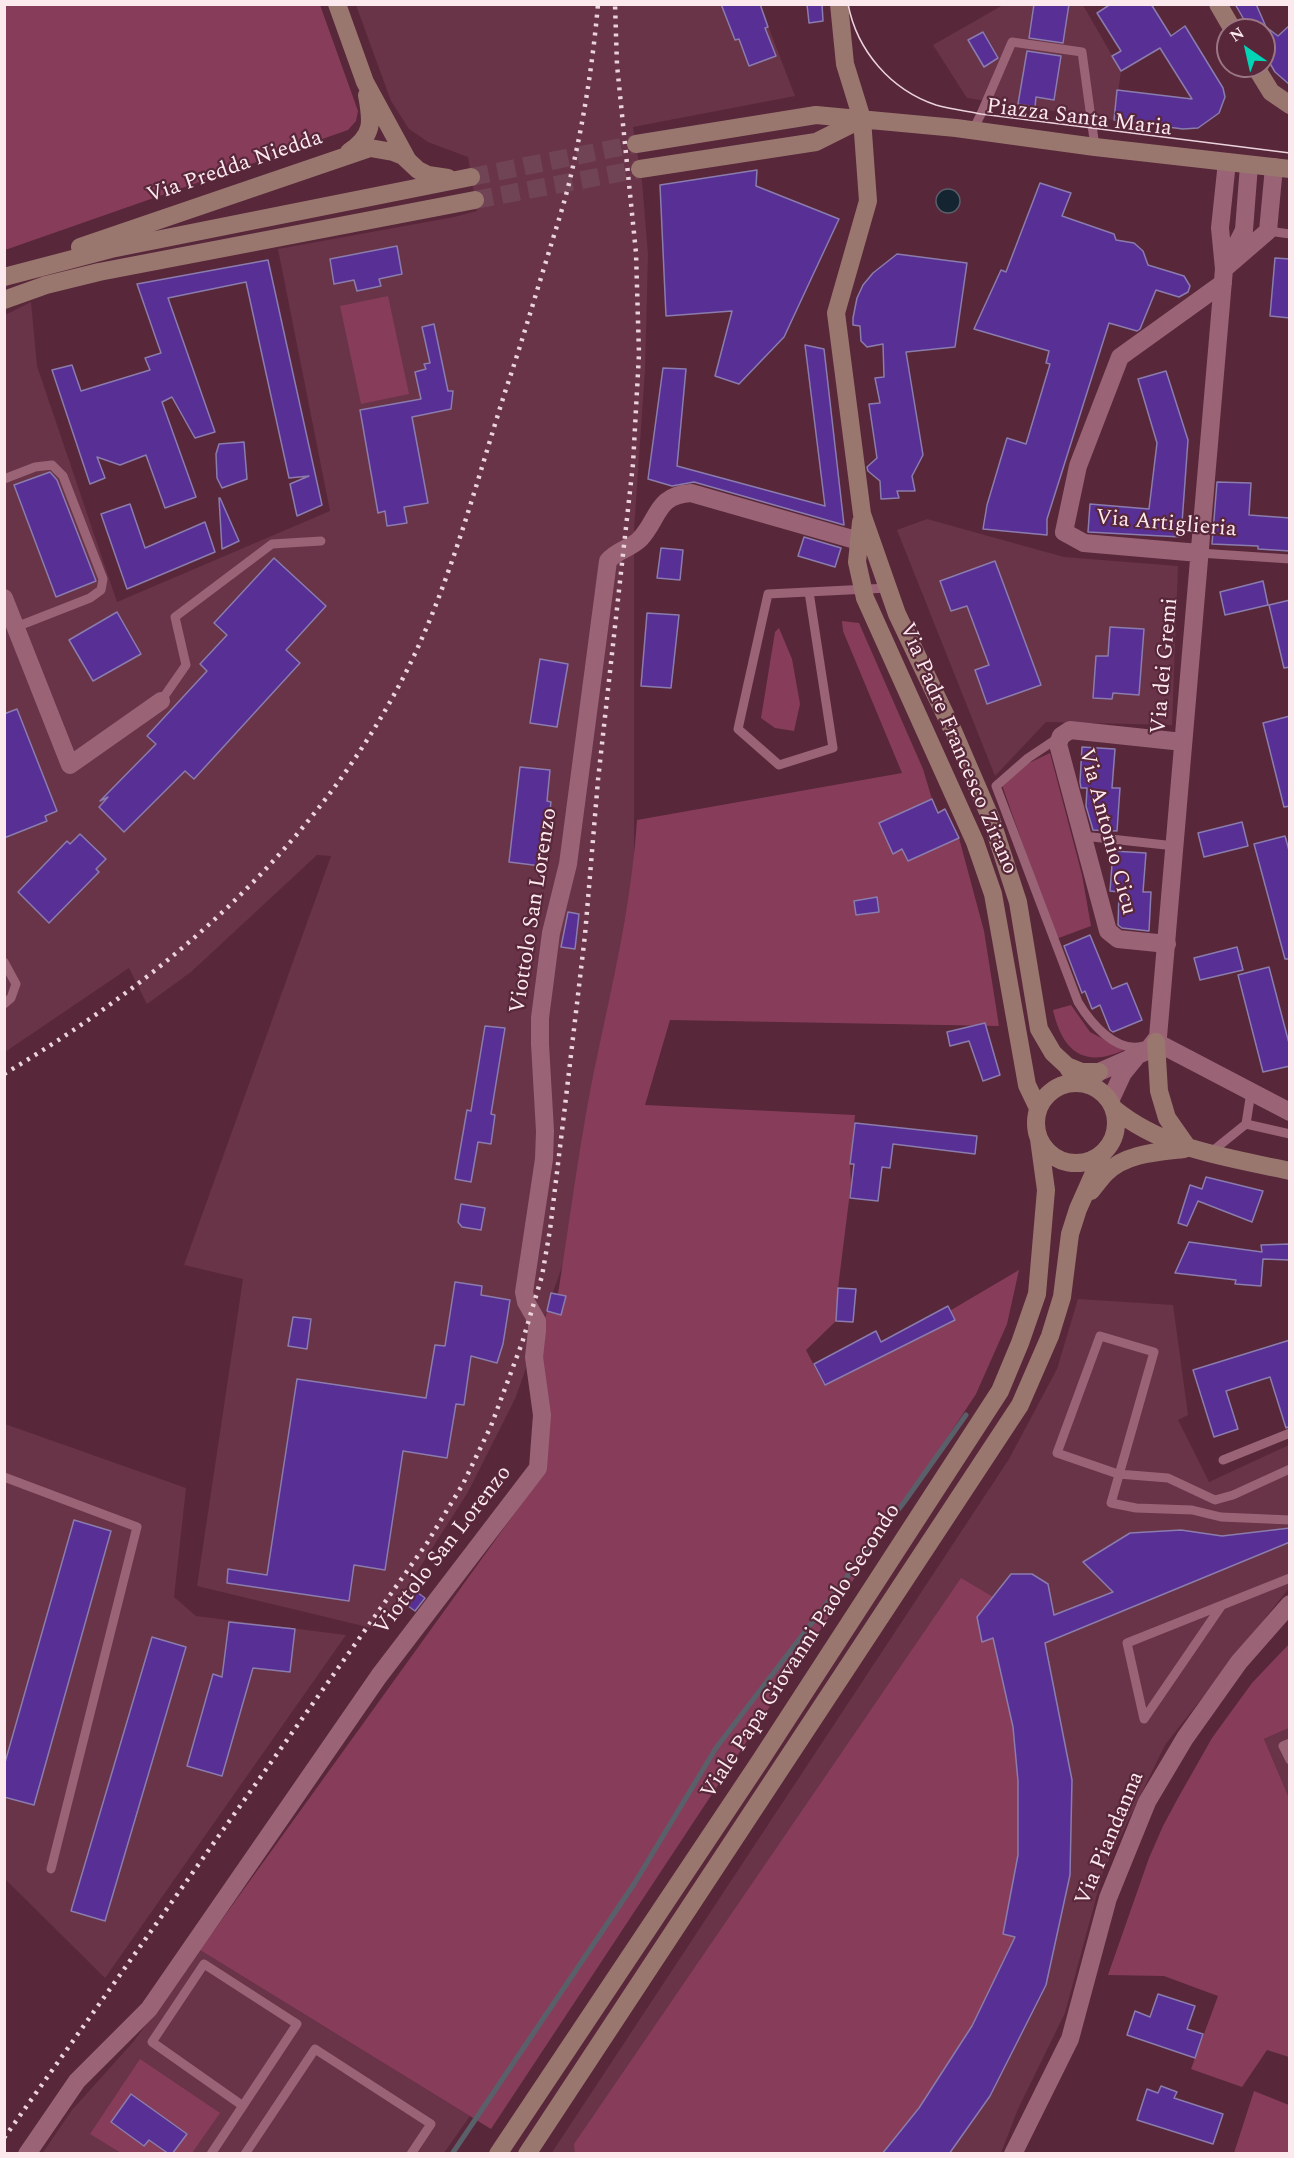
<!DOCTYPE html>
<style>
body{margin:0}
#map{position:relative;width:1294px;height:2158px;overflow:hidden;background:#58273a;font-family:Spectral,serif}
canvas{display:block}
.frame{position:absolute;inset:0;border:6px solid #fce9ee;pointer-events:none}
.north{position:absolute;left:1216px;top:18px;width:60px;height:60px;box-sizing:border-box;background:#58273a;border:2px solid #9a7582;border-radius:50%;rotate:326deg;font-size:16px;font-weight:700;line-height:24px;text-align:center;color:#fce9ee}
.north::after{content:'';display:block;margin:auto;width:21px;height:27px;background:#01d5b6;clip-path:polygon(50% 0,100% 100%,50% 72%,0 100%)}
</style>
<div id="map">
<canvas width="1294" height="2158"></canvas>
<div class="frame"></div>
<div class="north">N</div>
</div>
<script>
const context = document.querySelector('canvas').getContext('2d');
context.lineJoin = 'round';
function fillPath(path, color) { context.fillStyle = color; context.fill(path, 'evenodd'); }
function strokePath(path, color, width, dash) { context.strokeStyle = color; context.lineWidth = width; context.lineCap = dash ? 'butt' : 'round'; context.setLineDash(dash || []); context.stroke(path); }
function drawText(font, color, halo, rows, align = 'center') {
  context.font = font + ' Spectral,serif'; context.lineWidth = 4.5; context.setLineDash([]); context.textBaseline = 'middle'; context.strokeStyle = halo; context.fillStyle = color; for (const [text, x, y, turn = 0] of rows) {
    context.save(); context.translate(x, y); context.rotate((+turn || 0) * Math.PI / 180); context.textAlign = isNaN(turn) ? turn : align; if (halo) context.strokeText(text, 0, 0); context.fillText(text, 0, 0); context.restore();
  }
}
fillPath(new Path2D(`
 M356,5H760L795,96L633,127L642,181L648,255L645,370L634,530V868L615,976L591,1087L563,1264L515,1399L468,1492L380,1630L197,1586L243,1279L184,1265L331,856L317,855L191,972L147,1004L129,968L5,1052V315L31,302L37,366L117,602L330,511L278,249L454,217L477,211L468,157L428,142L409,129L391,101Z
 M1003,5H1083L1121,71L1114,120L967,98L933,45Z
 M927,519L1064,557L1178,566L1172,725L1046,722L995,776L897,530Z
 M1078,1299L1173,1305L1188,1415L1178,1420L1209,1482L1289,1445V1588L1165,1745L1103,1872L1065,2013L1018,2109L1001,2153L551,2154L1009,1459L1057,1369Z
 M5,1424L186,1488L174,1597L196,1616L346,1635L105,1978L5,1879Z
 M1289,1728V1798L1264,1739Z
 M200,1950L470,2116L444,2153L42,2154L72,2110L134,2041Z`), '#693348');
fillPath(new Path2D(`
 M4,5H320L358,111L356,121L348,130L5,250Z
 M388,296L409,394L361,404L340,306Z
 M842,621L859,623L923,769L932,799L879,823L893,853L902,849L908,861L959,838L984,931L999,1026L670,1020L645,1105L855,1115L850,1164L851,1184L838,1288L836,1321L806,1350L824,1385L1019,1270L1007,1324L976,1394L491,2129L200,1950L545,1471L534,1357L547,1311L561,1314L566,1297L558,1294C569,1225 578,1155 591,1086C609,998 631,911 637,820L902,773L843,631Z
 M779,628L792,659L800,704L794,731L775,728L761,718L775,632Z
 M1050,753L1082,875L1091,926L1056,939L1002,785L1029,763Z
 M1071,1005L1090,1032L1124,1050C1083,1069 1062,1050 1053,1010Z
 M961,1578L993,1597L977,1618L982,1642L993,1638L1013,1728L1018,1781V1855L1003,1934L1015,1937L972,2026L919,2108L882,2153L575,2154L574,2144Z
 M1289,1644V1728L1264,1739L1289,1798V2057L1267,2050L1242,2087L1191,2069L1218,1996L1164,1976L1108,1975L1149,1858L1163,1826L1178,1798L1212,1738L1252,1683Z
 M140,2059L220,2113L192,2153H121L90,2134Z
 M1254,2091L1289,2105V2153H1234Z`), '#873d5a');
const water = new Path2D(`
 M936 201a12 12 0 1 1 24 0a12 12 0 1 1-24 0Z`);
fillPath(water, '#142531');
strokePath(water, '#5a606a', 1.5);
strokePath(new Path2D(`
 M452,2154L634,1884L716,1748L905,1501L966,1415`), '#5a606a', 5);
const building = new Path2D(`
 M721,4H760L768,27L765,28L776,56L749,66L739,39L735,40Z
 M807,4H822L823,21L809,23Z
 M1034,4H1069L1063,43L1029,38Z
 M1111,4H1151L1171,36L1185,26L1223,88L1225,97L1219,113L1198,128L1183,129L1114,120L1117,90L1192,99L1160,48L1121,71L1112,56L1121,51L1097,13Z
 M1235,4H1256L1266,27L1278,36L1290,25V85L1275,72L1264,53V30H1250Z
 M983,32L998,58L984,67L968,40Z
 M1027,51L1061,56L1054,100L1036,97L1035,107L1018,104Z
 M757,170L756,186L839,219L784,337L739,384L715,376L732,311L666,316L660,185Z
 M1040,183L1071,193L1062,216L1114,234L1116,240L1134,243L1143,251L1148,265L1184,276L1190,286L1188,292L1179,297L1156,290L1140,329L1137,331L1109,323L1047,519V535L983,529L987,505L1007,438L1026,444L1050,364L1046,363L1049,351L974,329L1001,270L1006,272Z
 M397,246L402,274L379,279L381,286L357,291L354,280L334,284L330,259Z
 M897,254L967,263L955,347L906,352L923,455L912,476L915,491H897L899,498L881,499L880,481L868,471L867,467L877,458L869,404L880,403L875,378L884,377L883,344L867,347L861,341L860,326L853,325V318L857,298L863,285L873,273Z
 M1275,258L1290,259V318L1270,316Z
 M268,260L322,505L297,516L290,484L309,476L289,478L246,282L168,298L215,432L195,438L172,397L162,402L196,497L165,508L146,455L120,465L97,457L105,478L90,484L52,370L72,365L81,391L150,370L145,358L161,353L137,284Z
 M434,324L448,391H453L451,409L412,417L428,503L404,507L407,523L387,526L385,511L378,513L360,410L421,399L415,372L426,369L424,364L430,363L422,327Z
 M805,345L824,349L844,525L694,482L672,486L648,479L663,368L686,369L677,466L825,506Z
 M1166,371L1188,440L1181,537L1088,532L1090,504L1149,509L1157,443L1138,379Z
 M244,442L247,479L222,488L217,478L216,454L219,444Z
 M50,472L57,480L96,581L56,597L14,485Z
 M1217,482L1251,483L1249,515L1290,518V551L1258,549V546L1212,544Z
 M219,498H220L239,541L222,549Z
 M130,504L145,548L205,522L215,552L127,589L101,514Z
 M804,537L841,548L835,567L798,556Z
 M661,548L683,550L680,580L657,578Z
 M274,558L326,606L286,650L300,663L194,779L185,771L124,832L99,807L108,797L100,801L156,744L147,736L207,671L200,664L227,635L214,623Z
 M995,561L1041,685L987,704L975,670L989,665L967,606L951,611L940,581Z
 M1263,581L1268,605L1225,615L1220,592Z
 M1290,600V667L1284,668L1269,605Z
 M117,612L141,654L93,681L69,640Z
 M647,613L679,615L671,688L641,686Z
 M1110,627L1144,629L1139,695L1113,693L1112,699L1093,698L1096,656H1108Z
 M540,659L568,664L557,727L530,723Z
 M17,709L57,811L45,816L47,821L4,838V714Z
 M1290,716V806L1284,807L1263,723Z
 M1082,747L1115,749L1112,788H1120L1117,831L1093,830L1086,806L1087,788H1081L1080,782Z
 M520,767L550,770L547,801L551,802L549,819H546L541,866L509,862Z
 M932,799L938,813L945,809L959,838L908,861L902,849L893,854L879,823Z
 M1242,822L1248,846L1204,857L1198,833Z
 M80,834L106,859L96,869L99,872L49,923L18,892L67,841L70,844Z
 M1285,836L1290,854V959H1285L1254,844Z
 M1113,851L1146,853L1143,892H1151L1149,931L1122,928L1118,925L1119,892L1110,891Z
 M877,897L879,912L856,915L854,901Z
 M568,912L579,914L575,949L561,947Z
 M1090,935L1112,989L1127,983L1142,1020L1113,1032L1110,1030L1100,1005L1092,1009L1085,991L1082,993L1064,946Z
 M1237,947L1243,970L1200,980L1194,958Z
 M1269,967L1290,1047V1066L1263,1072L1238,975Z
 M985,1023L1000,1075L983,1081L969,1041L950,1046L947,1032Z
 M485,1026L505,1028L491,1114L495,1115L491,1144L478,1142L471,1182L455,1179L467,1110L471,1111Z
 M855,1123L977,1136L975,1154L893,1144L890,1168L882,1167L878,1201L850,1198L854,1164H850Z
 M1206,1177L1263,1191L1252,1222L1198,1201L1187,1226L1178,1223L1190,1185L1202,1189Z
 M461,1204L485,1208L481,1230L462,1227L458,1222Z
 M1189,1242L1262,1252L1261,1245L1290,1244V1260L1263,1259L1261,1286L1235,1284L1236,1280L1175,1273Z
 M455,1282L482,1286L481,1295L510,1300L503,1344L497,1363L471,1356L464,1405L456,1404L447,1458L403,1451L385,1570L354,1565L349,1601L227,1583L228,1569L267,1575L297,1379L426,1398L435,1345L445,1346Z
 M838,1288L856,1289L853,1322L836,1321Z
 M551,1293L566,1296L561,1315L547,1311Z
 M948,1306L955,1320L825,1385L814,1364L876,1331L881,1342Z
 M293,1317L311,1319L307,1349L288,1346Z
 M1290,1340V1426L1286,1428L1270,1377L1226,1391L1238,1429L1214,1437L1193,1370Z
 M74,1520L111,1531L34,1805L4,1797V1766Z
 M1290,1528V1542L1045,1643L1072,1780L1070,1875L1046,1985L990,2096L949,2154H882L919,2108L972,2026L1015,1937L1003,1934L1018,1855V1781L1013,1727L993,1638L982,1642L977,1617L1011,1574H1032L1048,1584L1054,1615L1113,1592L1083,1562L1130,1533L1181,1530L1222,1536Z
 M414,1590L425,1598L415,1611L404,1603Z
 M229,1622L295,1629L290,1672L253,1668L222,1776L187,1766L213,1674L222,1677Z
 M152,1637L186,1647L105,1921L71,1911Z
 M1158,1994L1195,2006L1187,2029L1203,2034L1195,2058L1127,2035L1135,2011L1150,2017Z
 M1161,2086L1177,2092L1174,2098L1223,2114L1213,2144L1137,2120L1147,2089L1158,2093Z
 M131,2094L187,2134L172,2154H169L149,2140L144,2146L111,2122Z`);
fillPath(building, '#582f95');
strokePath(building, '#8b7cae', 1.5);
strokePath(new Path2D(`
 M471,177L636,144
 M475,200L640,169`), '#714455', 18, [18, 9]);
strokePath(new Path2D(`
 M973,130L981,114L1012,42L1082,52L1095,147
 M1268,231L1290,234
 M4,479L35,467L52,465L63,476L103,579L101,590L90,598L16,627
 M1199,553L1290,559
 M809,592L833,748L779,765L738,729L768,594L888,588
 M161,701L186,665L175,617L272,544L321,541
 M1058,738L1028,758L996,786L1078,1002C1090,1022 1116,1054 1143,1046
 M1083,836L1175,846
 M4,962L16,984L11,998L4,1004
 M1246,1124L1251,1092
 M1210,1153L1246,1124L1290,1134
 M1223,1460L1290,1433
 M1290,1469L1233,1495L1215,1500L1168,1478L1118,1474L1057,1453L1100,1336L1154,1352L1111,1503L1136,1508L1192,1510L1221,1517L1290,1520
 M4,1477L137,1527L51,1869
 M1144,1719L1127,1643L1290,1578
 M1144,1719L1222,1605
 M1290,1743L1283,1746L1290,1760
 M211,2154L297,2024L204,1964L152,2042L243,2106
 M245,2154L315,2049L431,2124L411,2154`), '#9a6376', 9);
strokePath(new Path2D(`
 M1228,262L1244,230L1249,165
 M1224,269L1268,231L1274,167
 M1199,553L1084,543L1064,532L1078,466L1120,357L1223,283
 M4,598L70,765L161,701
 M1167,944L1118,939L1108,931L1058,744L1061,736L1070,730L1183,742
 M1156,1042L1290,1112
 M1086,1084L1099,1072L1147,1051L1158,1037L1224,269L1220,228L1227,162
 M1110,1101L1123,1073L1136,1057
 M27,2154L77,2081L149,2009L379,1676L538,1468L542,1415L534,1357L537,1331V1321L526,1302L524,1292L544,1159L545,1131L540,1044V1018L551,933L568,864L608,561C617,550 630,549 640,539C659,519 656,495 691,493L859,541
 M1013,2154L1070,2039L1108,1898L1147,1802L1185,1738L1239,1662L1290,1604`), '#9a6376', 18);
strokePath(new Path2D(`
 M337,4L365,82L407,159
 M839,4L845,64L862,119L868,201L836,313L862,514L897,614L954,733L991,819L1018,902L1039,1029L1053,1053L1067,1066L1077,1082
 M1218,4L1233,30
 M1255,66L1271,92L1290,105
 M636,144L816,115L956,128L1095,147L1290,169
 M349,152C374,135 372,122 367,95
 M640,169L816,142L862,119
 M80,247L370,148L393,152L403,156L418,170L428,175L448,178
 M4,277L111,249L471,177
 M4,300L46,285L99,272L475,200
 M861,522L857,562L865,598L975,842L993,894L1027,1085L1038,1108
 M1156,1042L1159,1091L1167,1118L1188,1148
 M1067,1066L1082,1072H1099
 M1036 1123a40 40 0 1 1 80 0a40 40 0 1 1-80 0Z
 M1113,1108C1164,1150 1227,1157 1290,1171
 M1091,1191C1096,1185 1101,1178 1106,1173C1126,1153 1159,1152 1184,1149
 M498,2154L760,1761L1000,1391L1020,1343L1037,1294L1046,1190L1039,1139
 M527,2154L1020,1405L1050,1336L1062,1297L1070,1234L1078,1209L1094,1173L1093,1159`), '#99776f', 18);
strokePath(new Path2D(`
 M848,4C857,51 891,90 936,105C951,109 966,111 981,114L1290,153`), '#ead3da', 1.5);
strokePath(new Path2D(`
 M4,1074C167,977 314,849 403,678C450,587 475,486 506,389C521,345 534,300 548,255C556,228 565,202 571,175C584,119 593,62 598,4
 M4,2138L427,1543L463,1484L491,1426L522,1343L542,1276L550,1230L565,1106L585,935L598,780L633,464L639,354L636,253L617,65L615,4`), '#ead3da', 4.5, [3, 6]);
drawText('22px', '#fce9ee', '#58273a', [
 ["Piazza Santa Maria",1079,119,7],
 ["Via Predda Niedda",235,168,-19],
 ["Via Artiglieria",1166,525,5],
 ["Via dei Gremi",1166,666,-85],
 ["Via Padre Francesco Zirano",957,749,67],
 ["Via Antonio Cicu",1106,832,75],
 ["Viottolo San Lorenzo",535,911,-81],
 ["Viottolo San Lorenzo",444,1551,-52],
 ["Viale Papa Giovanni Paolo Secondo",802,1652,-57],
 ["Via Piandanna",1111,1839,-67]
]);
</script>
